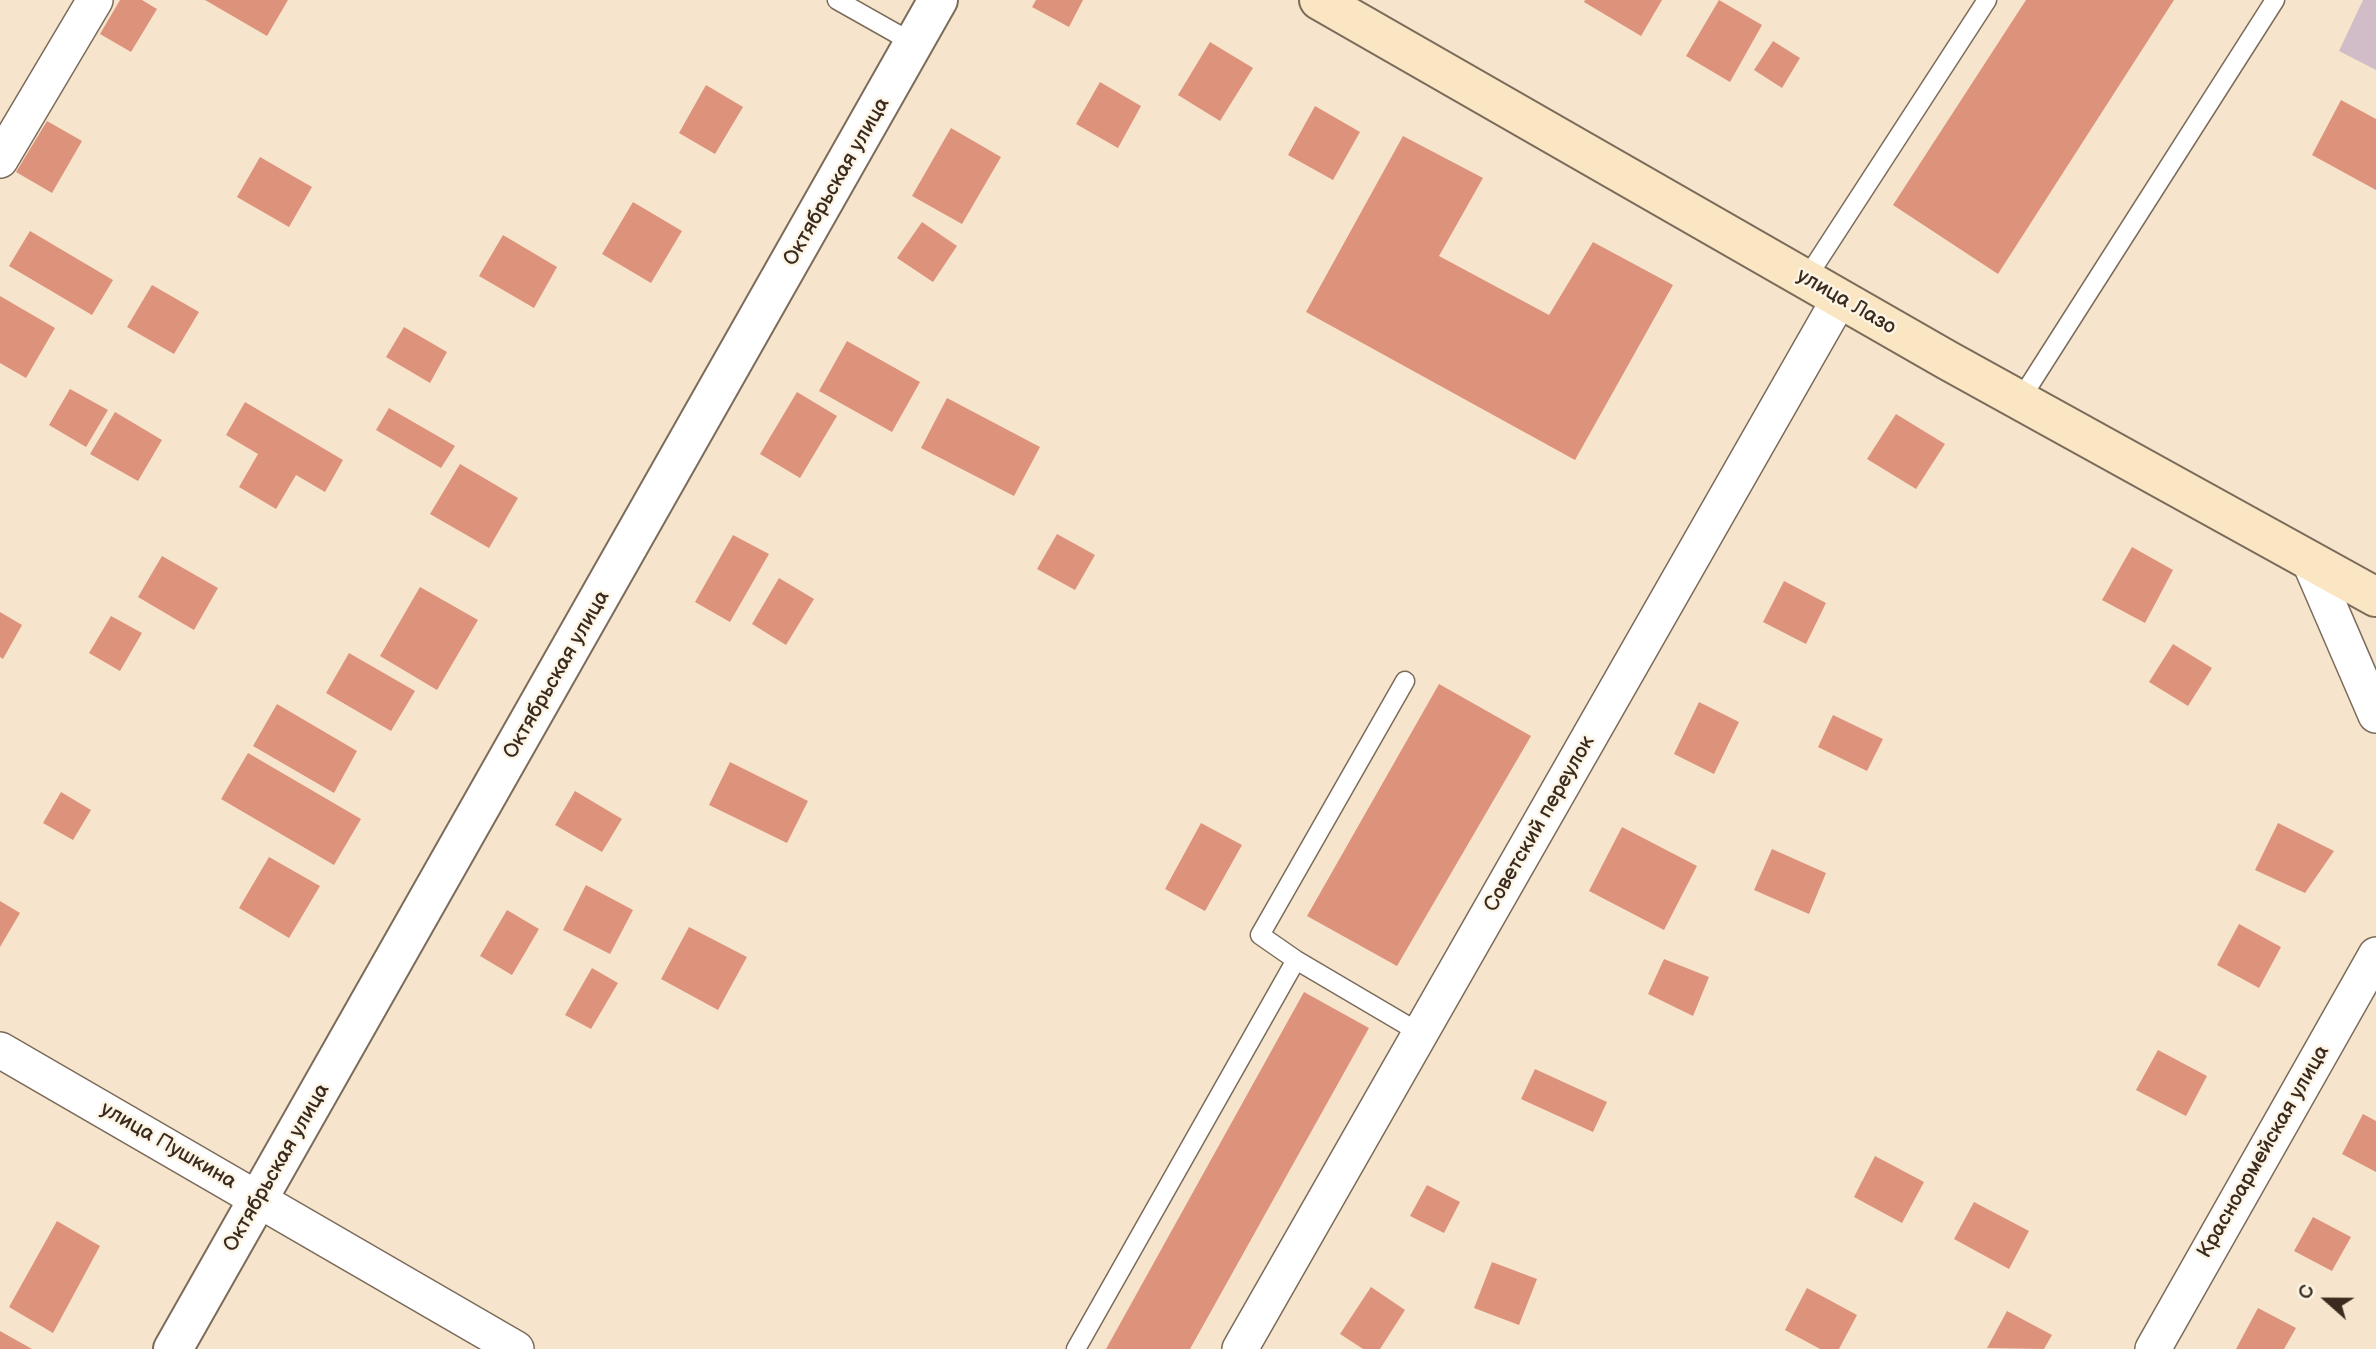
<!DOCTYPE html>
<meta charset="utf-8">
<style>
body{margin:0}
#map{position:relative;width:2376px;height:1349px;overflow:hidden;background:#f6e5cc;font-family:"Balsamiq Sans",sans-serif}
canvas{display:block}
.north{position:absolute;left:2292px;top:1265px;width:70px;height:70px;-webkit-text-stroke:5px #fcf5e5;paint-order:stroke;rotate:291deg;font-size:19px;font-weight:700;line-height:28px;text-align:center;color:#3b2a1e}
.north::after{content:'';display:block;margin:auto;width:24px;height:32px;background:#3b2a1e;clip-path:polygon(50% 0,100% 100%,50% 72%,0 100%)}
</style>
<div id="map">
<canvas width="2376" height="1349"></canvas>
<div class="north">С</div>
</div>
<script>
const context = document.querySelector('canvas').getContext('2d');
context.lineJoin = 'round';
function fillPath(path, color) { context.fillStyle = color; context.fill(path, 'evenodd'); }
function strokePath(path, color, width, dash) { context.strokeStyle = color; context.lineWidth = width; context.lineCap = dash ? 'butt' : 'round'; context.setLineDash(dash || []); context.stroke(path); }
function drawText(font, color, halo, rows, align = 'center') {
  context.font = font + ' "Balsamiq Sans",sans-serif'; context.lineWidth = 5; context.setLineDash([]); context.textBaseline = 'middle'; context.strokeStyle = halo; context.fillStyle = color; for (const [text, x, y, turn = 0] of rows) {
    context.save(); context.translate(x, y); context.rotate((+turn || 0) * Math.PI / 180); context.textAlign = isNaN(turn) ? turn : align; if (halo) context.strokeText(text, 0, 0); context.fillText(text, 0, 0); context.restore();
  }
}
fillPath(new Path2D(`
 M2363,0H2376V70L2339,51Z`), '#d1bdc8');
fillPath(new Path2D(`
 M120,0H142L157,9L131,52L100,34Z
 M205,0H288L267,36Z
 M1036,0H1083L1069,27L1032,7Z
 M1585,0H1662L1641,36L1584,2Z
 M1719,0L1762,25L1730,82L1686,56Z
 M2026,0H2174L1998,274L1893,205Z
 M1773,41L1800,58L1782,88L1754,70Z
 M1210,42L1253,68L1220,121L1178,95Z
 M1100,82L1141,106L1118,148L1076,124Z
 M706,85L743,107L715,154L679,133Z
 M2341,100L2376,119V190L2312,155Z
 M1315,106L1360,132L1333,180L1288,155Z
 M47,121L82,141L52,193L16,172Z
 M951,128L1001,157L962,224L912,196Z
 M1403,136L1483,178L1439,256L1549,315L1593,242L1673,285L1575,460L1306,312Z
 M260,157L312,187L289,227L237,197Z
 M633,202L682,231L651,283L602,254Z
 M922,222L957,246L933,282L897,258Z
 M30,231L113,280L92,315L9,266Z
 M503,235L557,267L534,308L479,276Z
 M152,285L199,312L174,354L127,327Z
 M0,296L55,328L26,378L0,363Z
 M404,327L447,352L430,383L386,357Z
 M847,341L920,382L892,432L819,391Z
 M70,389L108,410L86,447L49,425Z
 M797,392L837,416L800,478L760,454Z
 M947,398L1040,447L1014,496L921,448Z
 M245,402L343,460L325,492L296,475L276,509L239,487L258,454L226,435Z
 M389,408L455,446L441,468L376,430Z
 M115,412L162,440L138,481L90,454Z
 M1896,414L1945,444L1916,489L1867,459Z
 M460,464L518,498L489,548L430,514Z
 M1057,534L1095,555L1075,590L1037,569Z
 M733,535L769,554L730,622L695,602Z
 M2132,547L2173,570L2145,623L2102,600Z
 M162,556L218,588L194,630L138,597Z
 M779,578L814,599L786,645L752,624Z
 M1784,581L1826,603L1806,644L1763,622Z
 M420,587L478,620L437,690L380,656Z
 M0,612L22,625L3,659L0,657Z
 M111,616L142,633L120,671L89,653Z
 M2173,644L2212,668L2188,706L2149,682Z
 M349,653L415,691L391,731L326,693Z
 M1439,684L1531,736L1397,966L1307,916Z
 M1699,702L1739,722L1714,774L1674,754Z
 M277,704L357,751L334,793L253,746Z
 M1833,715L1883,739L1867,771L1818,747Z
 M248,753L361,819L334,865L221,799Z
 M730,762L808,801L787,843L709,805Z
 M575,791L622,819L602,852L555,825Z
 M61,792L91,810L73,840L43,823Z
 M1201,823L1242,845L1205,911L1165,889Z
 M2278,823L2334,851L2305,893L2255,870Z
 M1622,827L1697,866L1664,930L1589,891Z
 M1772,849L1826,873L1809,914L1754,890Z
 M269,857L320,886L289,938L239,908Z
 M586,885L633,910L610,954L563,930Z
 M0,901L20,913L0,947Z
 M507,910L539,929L512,975L480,956Z
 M2239,924L2281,947L2259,988L2217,965Z
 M689,927L747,957L718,1010L661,979Z
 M1664,959L1709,977L1693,1016L1648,994Z
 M592,968L618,983L591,1029L565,1015Z
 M1304,992L1369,1028L1190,1349H1106Z
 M2158,1050L2207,1076L2186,1116L2136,1090Z
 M1535,1069L1607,1102L1593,1132L1521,1099Z
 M2363,1114L2376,1121V1172L2342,1154Z
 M1875,1156L1924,1182L1902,1223L1854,1197Z
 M1427,1185L1460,1202L1444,1233L1410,1216Z
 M1974,1202L2029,1231L2009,1269L1954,1239Z
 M2313,1217L2351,1237L2332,1271L2294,1251Z
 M57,1221L100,1246L53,1333L9,1307Z
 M1492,1262L1537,1279L1519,1325L1474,1308Z
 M1371,1287L1405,1310L1380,1349H1363L1340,1334Z
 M1807,1288L1857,1315L1839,1349H1820L1785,1330Z
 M2258,1308L2296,1328L2284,1349H2236Z
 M2007,1311L2052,1335L2044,1349L1987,1348Z
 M0,1331L32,1349H0Z`), '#dd937b');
const service = new Path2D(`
 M837,0L915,44
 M1806,279L1987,0
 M2020,400L2275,0
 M1405,681L1260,935L1296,960L1420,1033
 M1076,1349L1296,960`);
const minor = new Path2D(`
 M0,160L95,0
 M2309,560L2376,715
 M0,1050L516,1349
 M1240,1349L1840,298
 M2153,1349L2376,955`);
const tertiary = new Path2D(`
 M173,1349L938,0`);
const secondary = new Path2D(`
 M1319,0L1947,360L2376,597`);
strokePath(service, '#7c6b5b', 21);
strokePath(minor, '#7c6b5b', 38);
strokePath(tertiary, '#7c6b5b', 42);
strokePath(secondary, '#7c6b5b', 42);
strokePath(service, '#fff', 18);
strokePath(minor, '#fff', 35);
strokePath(tertiary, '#fff', 38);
strokePath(secondary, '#fbe6c4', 38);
drawText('21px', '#3b2a1e', '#fcf5e5', [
 ["Октябрьская улица",837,182,-60],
 ["улица Лазо",1846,302,30],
 ["Октябрьская улица",557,675,-60],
 ["Советский переулок",1540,824,-60],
 ["улица Пушкина",168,1146,30],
 ["Красноармейская улица",2264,1152,-60],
 ["Октябрьская улица",277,1168,-60]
]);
</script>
